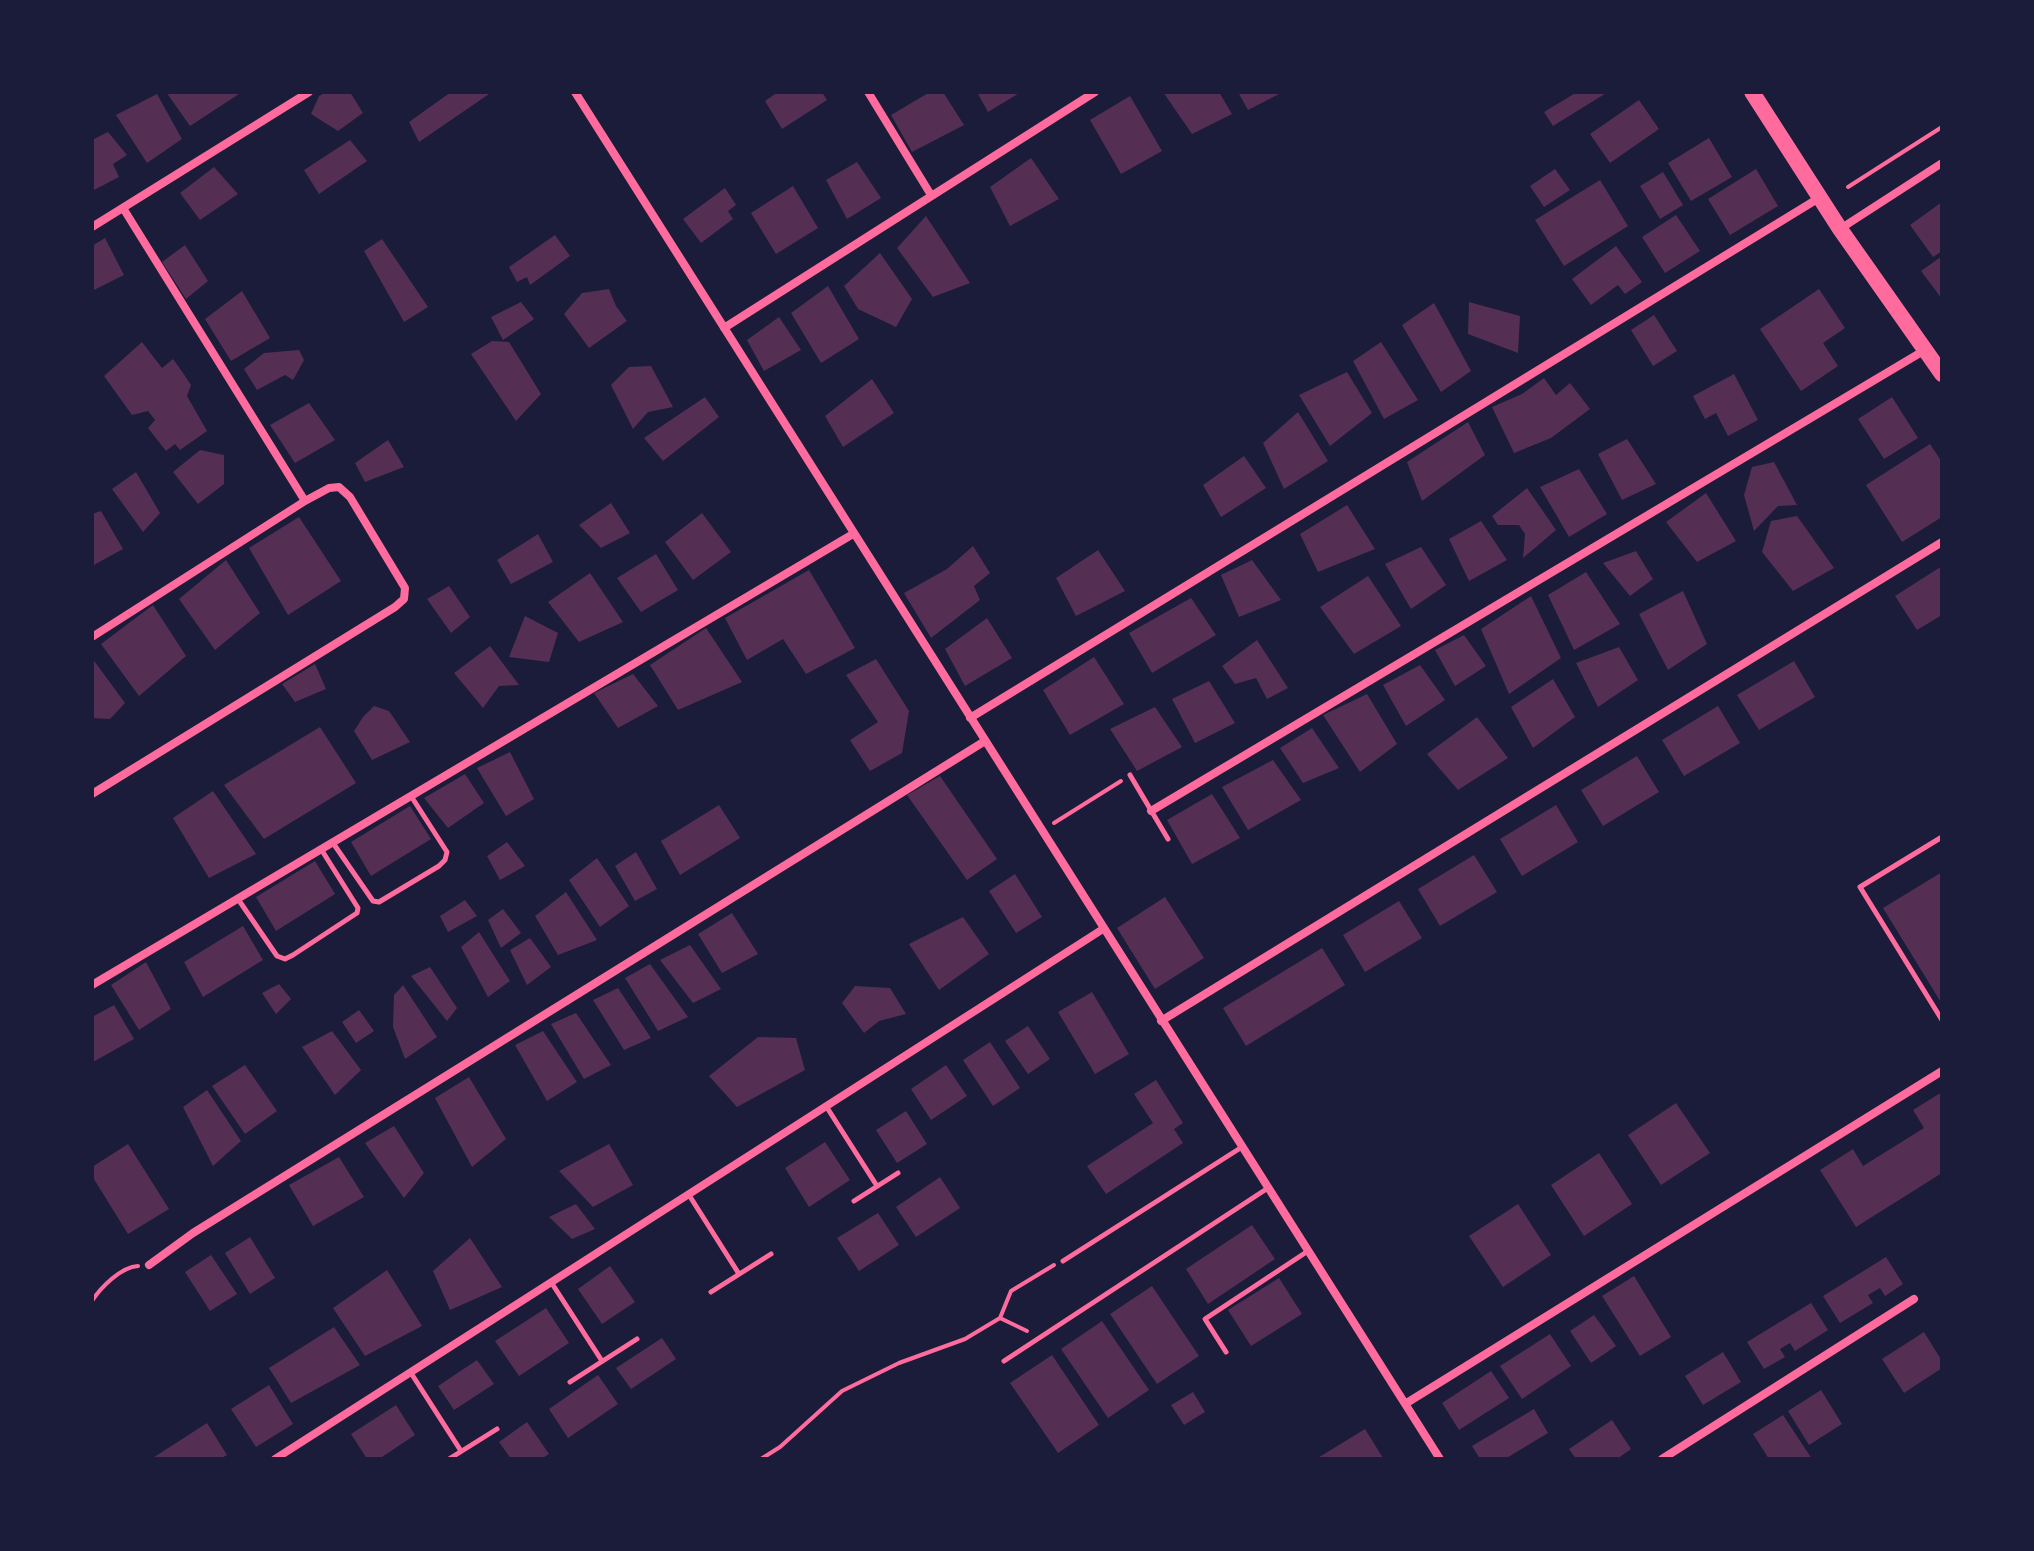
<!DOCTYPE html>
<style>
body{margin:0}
#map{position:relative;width:2034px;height:1551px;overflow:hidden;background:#1b1b3a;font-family:Lato,sans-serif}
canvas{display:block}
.frame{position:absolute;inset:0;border:94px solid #1b1b3a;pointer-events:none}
</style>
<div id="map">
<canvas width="2034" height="1551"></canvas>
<div class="frame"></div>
</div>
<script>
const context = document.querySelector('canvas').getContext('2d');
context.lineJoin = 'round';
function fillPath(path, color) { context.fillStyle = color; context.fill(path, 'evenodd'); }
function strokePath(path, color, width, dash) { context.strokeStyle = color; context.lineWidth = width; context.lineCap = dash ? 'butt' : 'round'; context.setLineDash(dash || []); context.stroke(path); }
fillPath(new Path2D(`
 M166,92H242L190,126Z
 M327,92H350L363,113L338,131L311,114L319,96Z
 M451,92H492L419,142L409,122Z
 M778,92H822L827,100L782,129L765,101Z
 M930,92H943L964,125L912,152L891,115Z
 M977,92H1021L988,112Z
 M1163,92H1219L1232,114L1192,134Z
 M1238,92H1283L1248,110Z
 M1577,92H1608L1553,126L1544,112Z
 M157,94L182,139L147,163L116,115Z
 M1130,96L1162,151L1121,174L1090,120Z
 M1639,100L1659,129L1610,163L1590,134Z
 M108,132L127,155L113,164L119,177L92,191V140Z
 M1709,138L1732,177L1691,201L1668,163Z
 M350,140L367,161L319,194L304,170Z
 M1031,158L1059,199L1010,226L990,187Z
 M857,162L881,198L847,219L826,180Z
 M214,167L238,194L200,220L180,193Z
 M1555,169L1570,190L1544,207L1530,186Z
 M1756,169L1778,206L1730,235L1708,199Z
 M1663,172L1683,205L1660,219L1640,186Z
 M1600,180L1628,226L1564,266L1535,220Z
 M793,186L818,228L776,254L751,213Z
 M725,188L736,205L728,211L733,219L701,243L683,219Z
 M1942,202V251L1933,257L1910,225Z
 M1676,215L1700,251L1665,273L1642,237Z
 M926,216L970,283L933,297L897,248Z
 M555,235L570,256L530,285L527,277L517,282L509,267Z
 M105,238L124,275L92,291V246Z
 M382,239L428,307L404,322L364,251Z
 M185,245L208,281L186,299L162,262Z
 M1616,246L1642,282L1625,294L1618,285L1591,305L1572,279Z
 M880,253L912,299L896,327L858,309L844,286Z
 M1942,256V299L1921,271Z
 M828,286L859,339L821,363L791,313Z
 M609,289L616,306L627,321L589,348L564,314L582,293Z
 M1819,289L1845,328L1823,343L1838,366L1801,391L1760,329Z
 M242,291L270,338L231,361L205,319Z
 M521,302L534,319L503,340L491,317Z
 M1469,302L1520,316L1518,353L1468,334Z
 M1434,303L1471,371L1441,392L1402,325Z
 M1654,315L1677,351L1653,366L1631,330Z
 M779,317L801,350L764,371L747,340Z
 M492,341L509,342L541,394L516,421L471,354Z
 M142,342L162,368L173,359L183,373L191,385L187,396L207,431L180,450L175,444L166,451L148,428L155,420L148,411L132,415L104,376Z
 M1381,342L1418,400L1384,419L1353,361Z
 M299,350L304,360L293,380L285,375L257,390L244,369L264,353Z
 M651,366L673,407L648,412L633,429L611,385L629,367Z
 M1347,372L1372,413L1330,446L1299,395Z
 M1734,374L1758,420L1728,436L1716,413L1705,419L1693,396Z
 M1544,378L1556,395L1570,383L1590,409L1551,438L1514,453L1492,407L1522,394Z
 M872,379L894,413L843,447L825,416Z
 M705,397L719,417L663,461L644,438Z
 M1892,397L1918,438L1884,459L1858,419Z
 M309,403L335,440L295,463L270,425Z
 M1298,412L1328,461L1284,489L1263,443Z
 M1468,422L1485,455L1422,501L1407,462Z
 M1627,439L1656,484L1622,500L1598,454Z
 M388,440L404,467L365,482L355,463Z
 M1930,444L1942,462V517L1902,542L1866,485Z
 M200,450L224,455V484L198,504L173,472Z
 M1244,456L1266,488L1221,517L1203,485Z
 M1774,462L1797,505L1778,506L1754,531L1744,495L1752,467Z
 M1579,469L1607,514L1569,537L1540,487Z
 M136,472L160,513L143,532L112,489Z
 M1527,488L1556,530L1523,558L1525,534L1519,525H1498L1492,516Z
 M1706,493L1736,541L1697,562L1666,522Z
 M611,503L630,533L601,548L579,525Z
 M1347,505L1375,549L1318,572L1300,534Z
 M101,511L123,549L92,566V514Z
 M702,513L731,552L693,580L665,542Z
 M1797,516L1834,568L1793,591L1762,552L1771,521Z
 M299,517L341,581L288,615L249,548Z
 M1481,521L1507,560L1469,581L1449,539Z
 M538,534L553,562L511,584L497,560Z
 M973,546L990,573L974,586L980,600L931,638L904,593L947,569Z
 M1421,547L1446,585L1411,609L1385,564Z
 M1098,550L1125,591L1076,616L1056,578Z
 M1636,551L1653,579L1630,596L1603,563Z
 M656,554L678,590L641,612L617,578Z
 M226,560L260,613L215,650L179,599Z
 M1252,560L1281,600L1239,617L1221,575Z
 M1942,566V615L1917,630L1895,596Z
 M809,570L855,648L806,674L783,639L747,660L725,618Z
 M1586,572L1620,624L1574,650L1548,595Z
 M590,573L623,622L579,642L548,602Z
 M1368,576L1401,626L1354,654L1320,607Z
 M449,586L470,617L451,633L427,599Z
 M1683,591L1707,644L1668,670L1639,614Z
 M1531,596L1561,658L1509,694L1481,629Z
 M1191,598L1216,635L1152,673L1129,633Z
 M153,605L186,656L139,696L101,644Z
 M525,616L558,633L549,662L509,657Z
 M987,618L1012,658L965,686L945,649Z
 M706,628L742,682L678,710L650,665Z
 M1464,635L1486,666L1455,686L1435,650Z
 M1257,640L1288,688L1267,699L1256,678L1235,684L1222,666Z
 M490,646L519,685L499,686L483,708L454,673Z
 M1619,647L1638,680L1598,707L1576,663Z
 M1094,657L1124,704L1070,735L1043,690Z
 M92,658L125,703L110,719L92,718Z
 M876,659L909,711L902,753L870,771L850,740L878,722L846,675Z
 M1794,661L1815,697L1759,730L1737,695Z
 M315,664L326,689L295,702L282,684Z
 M1420,665L1445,700L1406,726L1383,685Z
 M633,674L658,706L618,728L594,693Z
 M1553,679L1575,717L1533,748L1511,707Z
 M1209,681L1235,723L1195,743L1172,699Z
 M1367,694L1397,744L1360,772L1323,715Z
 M374,706L389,711L410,742L372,760L354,731L363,717Z
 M1718,706L1740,743L1684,776L1662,740Z
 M1155,707L1182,747L1137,771L1110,729Z
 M1477,717L1508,758L1458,790L1427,754Z
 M320,727L356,783L264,839L224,785Z
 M1312,728L1339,768L1303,783L1280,748Z
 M510,752L534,799L506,816L477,768Z
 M1637,756L1659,792L1603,826L1581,790Z
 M1273,760L1301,800L1248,830L1222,787Z
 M465,774L484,803L448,828L424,798Z
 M940,776L997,859L967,880L907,795Z
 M213,791L256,854L209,878L173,818Z
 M1212,794L1240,838L1192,864L1167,820Z
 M719,805L740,838L680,875L661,841Z
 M1556,805L1578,842L1522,876L1500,839Z
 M410,806L431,839L371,876L351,842Z
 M507,842L525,866L500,880L487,856Z
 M636,852L657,889L635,901L615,866Z
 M1474,855L1497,892L1440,926L1418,889Z
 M597,858L629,906L600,927L569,880Z
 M315,861L335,894L276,931L256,897Z
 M1942,872V1004L1883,908Z
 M1015,874L1042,917L1016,933L989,891Z
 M566,892L597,940L558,955L535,916Z
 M1165,897L1204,958L1155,989L1117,928Z
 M465,900L477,916L448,932L440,916Z
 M1399,901L1422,938L1365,972L1343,935Z
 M503,909L521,933L501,948L488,920Z
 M732,913L758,954L722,973L698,934Z
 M963,917L989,954L939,990L909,944Z
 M243,926L263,960L203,997L184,962Z
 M479,932L510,981L488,997L461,947Z
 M530,938L551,967L527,985L510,950Z
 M690,945L721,989L693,1003L660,960Z
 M1322,948L1345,985L1246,1046L1223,1008Z
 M146,962L171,1009L139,1030L111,985Z
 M650,964L688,1017L658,1031L625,978Z
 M430,967L457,1008L447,1021L411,976Z
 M279,984L291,999L276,1014L262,993Z
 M403,985L437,1037L405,1059L393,1027L394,995Z
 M855,986L890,988L906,1014L879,1021L864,1033L842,1003Z
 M618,988L651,1038L624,1050L593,1000Z
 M1092,992L1129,1054L1095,1074L1058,1012Z
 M114,1005L134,1039L93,1062L92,1017Z
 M359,1010L374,1031L356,1043L342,1022Z
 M576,1013L611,1065L584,1079L551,1024Z
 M1028,1026L1050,1059L1028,1074L1005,1041Z
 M332,1031L361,1070L335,1095L302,1047Z
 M543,1031L577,1082L547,1101L515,1045Z
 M758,1037L796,1038L805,1070L737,1107L709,1076Z
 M990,1042L1020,1088L993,1106L963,1060Z
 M245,1065L277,1111L245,1134L212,1086Z
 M946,1065L967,1096L931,1120L911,1089Z
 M469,1077L506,1139L472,1167L435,1098Z
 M1156,1080L1183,1123L1174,1129L1183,1143L1106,1194L1087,1166L1153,1123L1134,1094Z
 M207,1090L241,1141L213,1166L183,1107Z
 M1942,1092V1173L1856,1227L1820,1170L1853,1149L1863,1166L1924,1128L1913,1110Z
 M1676,1103L1710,1153L1661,1185L1628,1135Z
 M906,1111L927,1144L897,1163L876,1130Z
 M394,1126L424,1173L404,1198L365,1143Z
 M825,1142L850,1180L809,1207L785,1168Z
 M128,1144L169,1209L128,1234L92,1176V1167Z
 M609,1144L633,1185L593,1207L559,1171Z
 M1599,1153L1632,1204L1584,1236L1551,1185Z
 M339,1157L364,1197L313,1226L289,1185Z
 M940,1177L960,1208L916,1237L896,1207Z
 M576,1204L595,1229L572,1239L549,1217Z
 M1518,1204L1551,1255L1503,1287L1469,1236Z
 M878,1213L899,1245L859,1271L837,1238Z
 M1252,1225L1275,1259L1208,1304L1186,1269Z
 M250,1237L275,1278L250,1294L225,1253Z
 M470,1238L502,1287L450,1310L433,1271Z
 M211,1255L237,1294L210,1311L185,1272Z
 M1886,1257L1903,1284L1885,1296L1880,1288L1868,1295L1873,1303L1840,1323L1823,1296Z
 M610,1266L635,1302L602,1324L578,1289Z
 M387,1270L422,1326L365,1356L333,1308Z
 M1634,1276L1671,1337L1640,1356L1602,1296Z
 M1279,1278L1302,1314L1251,1346L1228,1310Z
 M1152,1286L1199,1356L1157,1384L1110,1314Z
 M1811,1303L1828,1330L1795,1351L1790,1343L1780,1349L1785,1357L1764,1369L1747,1342Z
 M546,1308L569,1343L519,1376L495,1341Z
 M1594,1315L1616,1346L1591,1363L1570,1331Z
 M1102,1321L1149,1390L1108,1418L1061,1349Z
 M334,1327L360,1365L291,1403L269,1368Z
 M1924,1332L1942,1361V1368L1904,1393L1882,1359Z
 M1550,1334L1571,1366L1522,1399L1500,1366Z
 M662,1338L676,1359L631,1389L616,1368Z
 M1723,1352L1741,1382L1703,1405L1685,1376Z
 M1052,1355L1099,1425L1058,1453L1010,1383Z
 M477,1360L494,1384L454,1410L438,1386Z
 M1491,1371L1509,1398L1459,1430L1442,1403Z
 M598,1375L618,1404L568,1438L549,1409Z
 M269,1385L293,1424L256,1447L231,1409Z
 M1821,1390L1842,1424L1809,1445L1788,1411Z
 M1193,1392L1205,1412L1184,1425L1171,1405Z
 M396,1405L415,1435L379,1459H367L351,1434Z
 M1534,1409L1548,1433L1505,1459H1480L1472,1446Z
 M1783,1415L1812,1459H1769L1753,1434Z
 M1612,1420L1631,1449L1617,1459H1576L1569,1449Z
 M527,1422L549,1454L541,1459H511L499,1442Z
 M207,1423L227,1455L220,1459H151Z
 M1365,1429L1383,1458L1316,1459Z`), '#542f53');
strokePath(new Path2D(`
 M1848,187L1942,127
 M1054,823L1121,781
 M92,1301C101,1287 121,1267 138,1266
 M1000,1318L1027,1331
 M761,1459L780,1447L842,1391L899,1363L965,1339L1000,1318L1011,1291L1054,1265`), '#ff6b9d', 4);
strokePath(new Path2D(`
 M1130,775L1168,839
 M1942,837L1860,887L1942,1020
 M333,843L373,901L379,902L439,866L445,860L447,852L411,796
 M238,899L277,956L285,959L293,955L357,913L358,908L321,849
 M826,1106L877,1186
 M689,1195L739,1274
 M854,1201L898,1173
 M1063,1261L1242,1147
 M551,1282L602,1361
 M711,1292L771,1254
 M1226,1352L1205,1319L1308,1251
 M1004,1361L1268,1188
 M411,1373L461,1451
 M570,1382L637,1339
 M449,1459L497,1429`), '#ff6b9d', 5);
strokePath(new Path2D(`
 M575,92L1440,1459
 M868,92L931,195
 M123,208L305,501
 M92,227L309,92
 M1840,229L1942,163
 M724,328L1095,92
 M92,637L305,501L329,488L339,487L350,497L405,588L404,599L395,607L92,794
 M970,718L1819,198
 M1151,811L1925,350
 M92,985L853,534
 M1161,1021L1942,542
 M149,1265L193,1233L985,741
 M1405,1404L1942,1071
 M275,1459L1103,929
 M1662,1459L1914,1299`), '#ff6b9d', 8);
strokePath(new Path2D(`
 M1752,92L1840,229L1942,374`), '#ff6b9d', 16);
</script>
